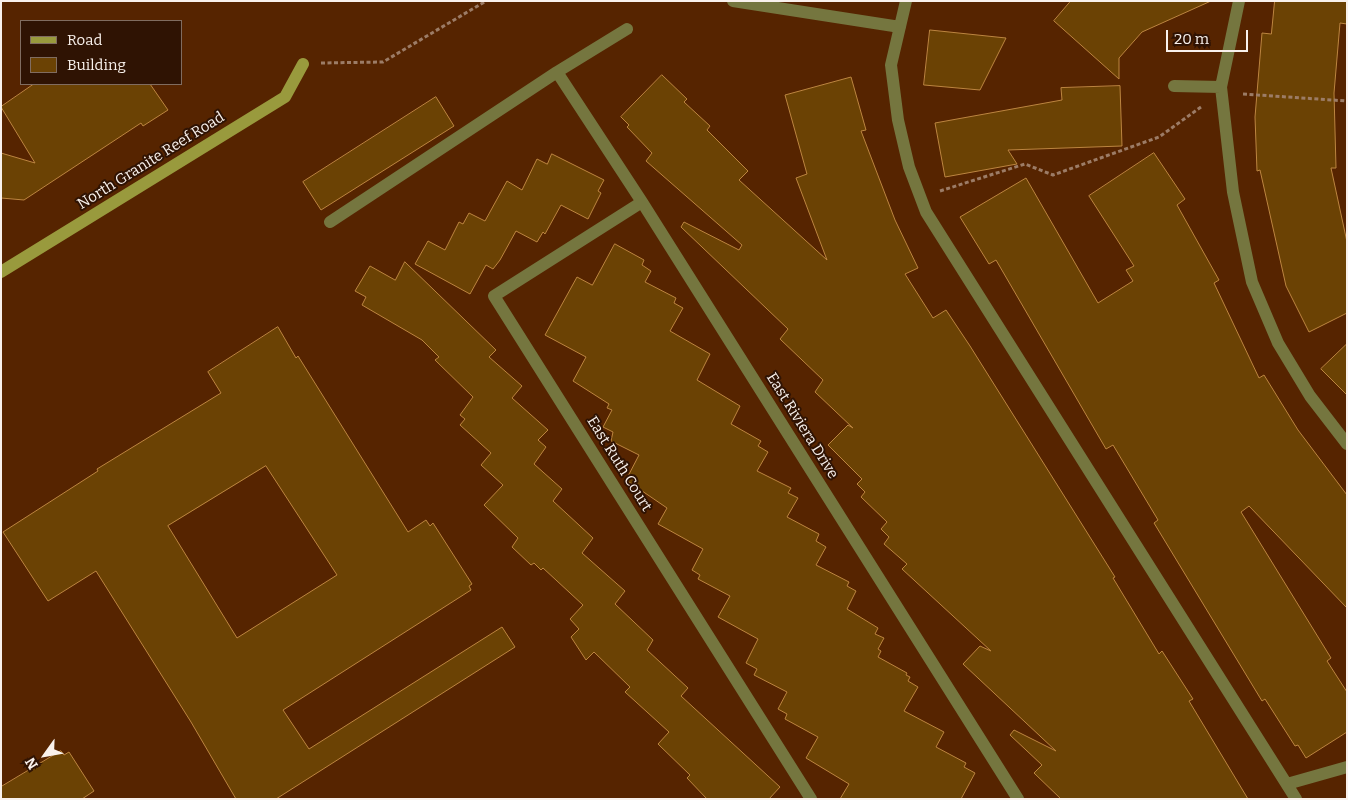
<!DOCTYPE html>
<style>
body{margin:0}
#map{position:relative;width:1348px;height:800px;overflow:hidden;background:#562400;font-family:Bitter,serif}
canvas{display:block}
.frame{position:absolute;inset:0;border:2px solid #f9f1ec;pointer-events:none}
.legend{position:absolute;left:20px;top:20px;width:162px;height:65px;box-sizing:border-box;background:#2f1303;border:1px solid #806c60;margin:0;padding:6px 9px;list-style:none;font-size:15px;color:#f9f1ec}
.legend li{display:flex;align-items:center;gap:10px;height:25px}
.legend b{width:25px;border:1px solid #806c60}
.north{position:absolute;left:20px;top:730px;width:50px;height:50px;-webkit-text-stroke:4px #2f1303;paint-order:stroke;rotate:238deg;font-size:14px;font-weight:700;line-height:20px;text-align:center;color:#f9f1ec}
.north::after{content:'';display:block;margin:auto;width:18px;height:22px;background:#f9f1ec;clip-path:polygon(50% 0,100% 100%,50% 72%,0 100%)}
.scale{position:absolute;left:1166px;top:30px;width:82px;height:22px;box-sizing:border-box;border:2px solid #f9f1ec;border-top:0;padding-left:6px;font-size:15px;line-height:18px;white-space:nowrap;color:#f9f1ec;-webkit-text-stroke:4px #2f1303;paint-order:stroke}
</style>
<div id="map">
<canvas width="1348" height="800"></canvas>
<div class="frame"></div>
<ul class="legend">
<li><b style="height:6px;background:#999a3d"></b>Road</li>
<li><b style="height:14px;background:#6b4204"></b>Building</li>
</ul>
<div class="north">N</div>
<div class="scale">20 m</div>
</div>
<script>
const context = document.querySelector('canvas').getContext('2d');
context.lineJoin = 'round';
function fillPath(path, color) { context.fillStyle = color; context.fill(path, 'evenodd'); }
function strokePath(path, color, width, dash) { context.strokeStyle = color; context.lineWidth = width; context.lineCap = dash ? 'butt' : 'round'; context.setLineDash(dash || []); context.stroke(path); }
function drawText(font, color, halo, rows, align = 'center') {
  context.font = font + ' Bitter,serif'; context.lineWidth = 4; context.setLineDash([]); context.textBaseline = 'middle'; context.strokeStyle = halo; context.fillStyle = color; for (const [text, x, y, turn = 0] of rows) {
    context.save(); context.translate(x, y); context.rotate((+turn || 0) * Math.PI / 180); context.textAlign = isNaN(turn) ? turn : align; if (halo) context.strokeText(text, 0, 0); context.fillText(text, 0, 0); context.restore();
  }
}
const building = new Path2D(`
 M1071,1H1211L1142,32L1119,58V79L1054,21Z
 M1275,1H1347V24L1340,23L1334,93L1336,168H1331L1347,242V313L1309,332L1286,286L1260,170L1257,171L1255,117L1262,33L1271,34Z
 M930,30L1006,38L980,90L924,85Z
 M662,75L687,99L684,102L710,126L707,130L748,171L739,180L827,260L796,178L807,174L785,95L851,77L866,130L861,131L895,220L918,268L905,274L933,318L946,310L970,346L1115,577L1113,578L1159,654L1162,651L1193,699L1189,701L1248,799H1061L1034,773L1042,765L1010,735L1014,730L1056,751L963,664L980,646L991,651L902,569L907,564L884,544L889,537L881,529L887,522L861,497L865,492L857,484L862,479L828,445L848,425L853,428L815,392L823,380L780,339L788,329L681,227L684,222L739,250L742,245L646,161L652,153L627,127L629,125L621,117Z
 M34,84H150L168,110L143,126L141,123L24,200L1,198V153L35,163L1,107Z
 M1120,86L1122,146L1008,150L1017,164L945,177L935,123L1062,100L1061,88Z
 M436,97L454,126L321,210L303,182Z
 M1154,153L1185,199L1177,205L1219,280L1214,283L1259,378L1264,375L1298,430L1347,495V608L1249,506L1241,512L1331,658L1327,661L1347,692V732L1306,758L1298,745L1295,746L1265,699L1262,701L1154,523L1158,520L1113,445L1106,449L996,260L989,264L960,217L1026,178L1098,303L1133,281L1126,270L1134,266L1089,196Z
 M552,154L604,180L598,191L601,193L588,219L561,205L545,234L543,232L537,242L516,231L500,260L493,269L486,265L470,294L415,264L428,241L445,250L459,222L463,224L469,213L485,221L507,181L522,190L537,159L547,164Z
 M615,244L644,260L642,265L651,271L645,282L676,298L674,303L683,308L670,331L710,354L697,380L740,406L731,424L761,441L758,446L768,452L757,471L791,488L788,493L798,498L787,517L819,534L816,541L826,547L816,565L849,582L847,586L856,591L847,609L878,628L875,634L884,638L878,649L881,651L878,657L907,673L906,675L910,677L908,681L918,687L904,711L944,732L936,747L966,763L964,767L975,773L961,799H840L849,784L806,758L818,737L785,719L787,714L778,709L787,692L754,675L757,669L746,663L758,639L718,617L730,596L698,579L700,575L692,570L703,549L658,524L667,508L626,480L639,455L611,441L613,432L603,427L612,410L607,408L609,404L573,381L586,357L545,335L577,277L592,285Z
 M405,262L496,350L489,357L522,386L512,398L548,430L538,440L546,447L534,464L562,489L553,501L593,538L582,553L625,591L615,604L653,640L647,650L688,688L681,696L780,787L769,799H707L687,778L690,775L658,744L669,732L625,692L630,687L594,652L586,660L571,637L579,629L570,619L583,605L543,568L541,570L534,563L531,565L512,547L518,538L484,505L503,485L481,465L491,453L460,425L465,419L460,415L473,397L435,360L439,357L422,340L362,305L366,297L355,291L370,266L395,280Z
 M278,327L296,358L298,356L408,532L426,520L430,526L433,523L472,584L469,586L471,590L283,710L309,749L502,627L515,647L276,799H236L191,722L96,571L48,601L3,532L98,471L97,469L221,393L208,372ZM266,466L337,575L237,638L168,526Z
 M1347,344V395L1321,369Z
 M61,751L64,755L69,752L94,791L82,799H1V787Z`);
fillPath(building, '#6b4204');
strokePath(building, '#bc8540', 1);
strokePath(new Path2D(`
 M321,63L383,62L486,1
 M1243,94L1347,101
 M940,191L1025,164L1053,175L1159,137L1201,107`), '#9c7c66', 3, [4, 2.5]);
strokePath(new Path2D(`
 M733,1L900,27
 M906,1L891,65L898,120L909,167L926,212L1296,799
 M1239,1L1221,87L1233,192L1252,282L1278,343L1310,396L1347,444
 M557,72L642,202L1018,799
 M1174,86L1221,87
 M642,202L494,296L811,799
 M330,222L557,72L627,29
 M1287,784L1347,767`), '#75763f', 12);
strokePath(new Path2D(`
 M1,272L285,97L303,64`), '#999a3d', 12);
drawText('15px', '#f9f1ec', '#2f1303', [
 ["North Granite Reef Road",151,161,-32],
 ["East Riviera Drive",802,426,58],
 ["East Ruth Court",619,464,58]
]);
</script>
